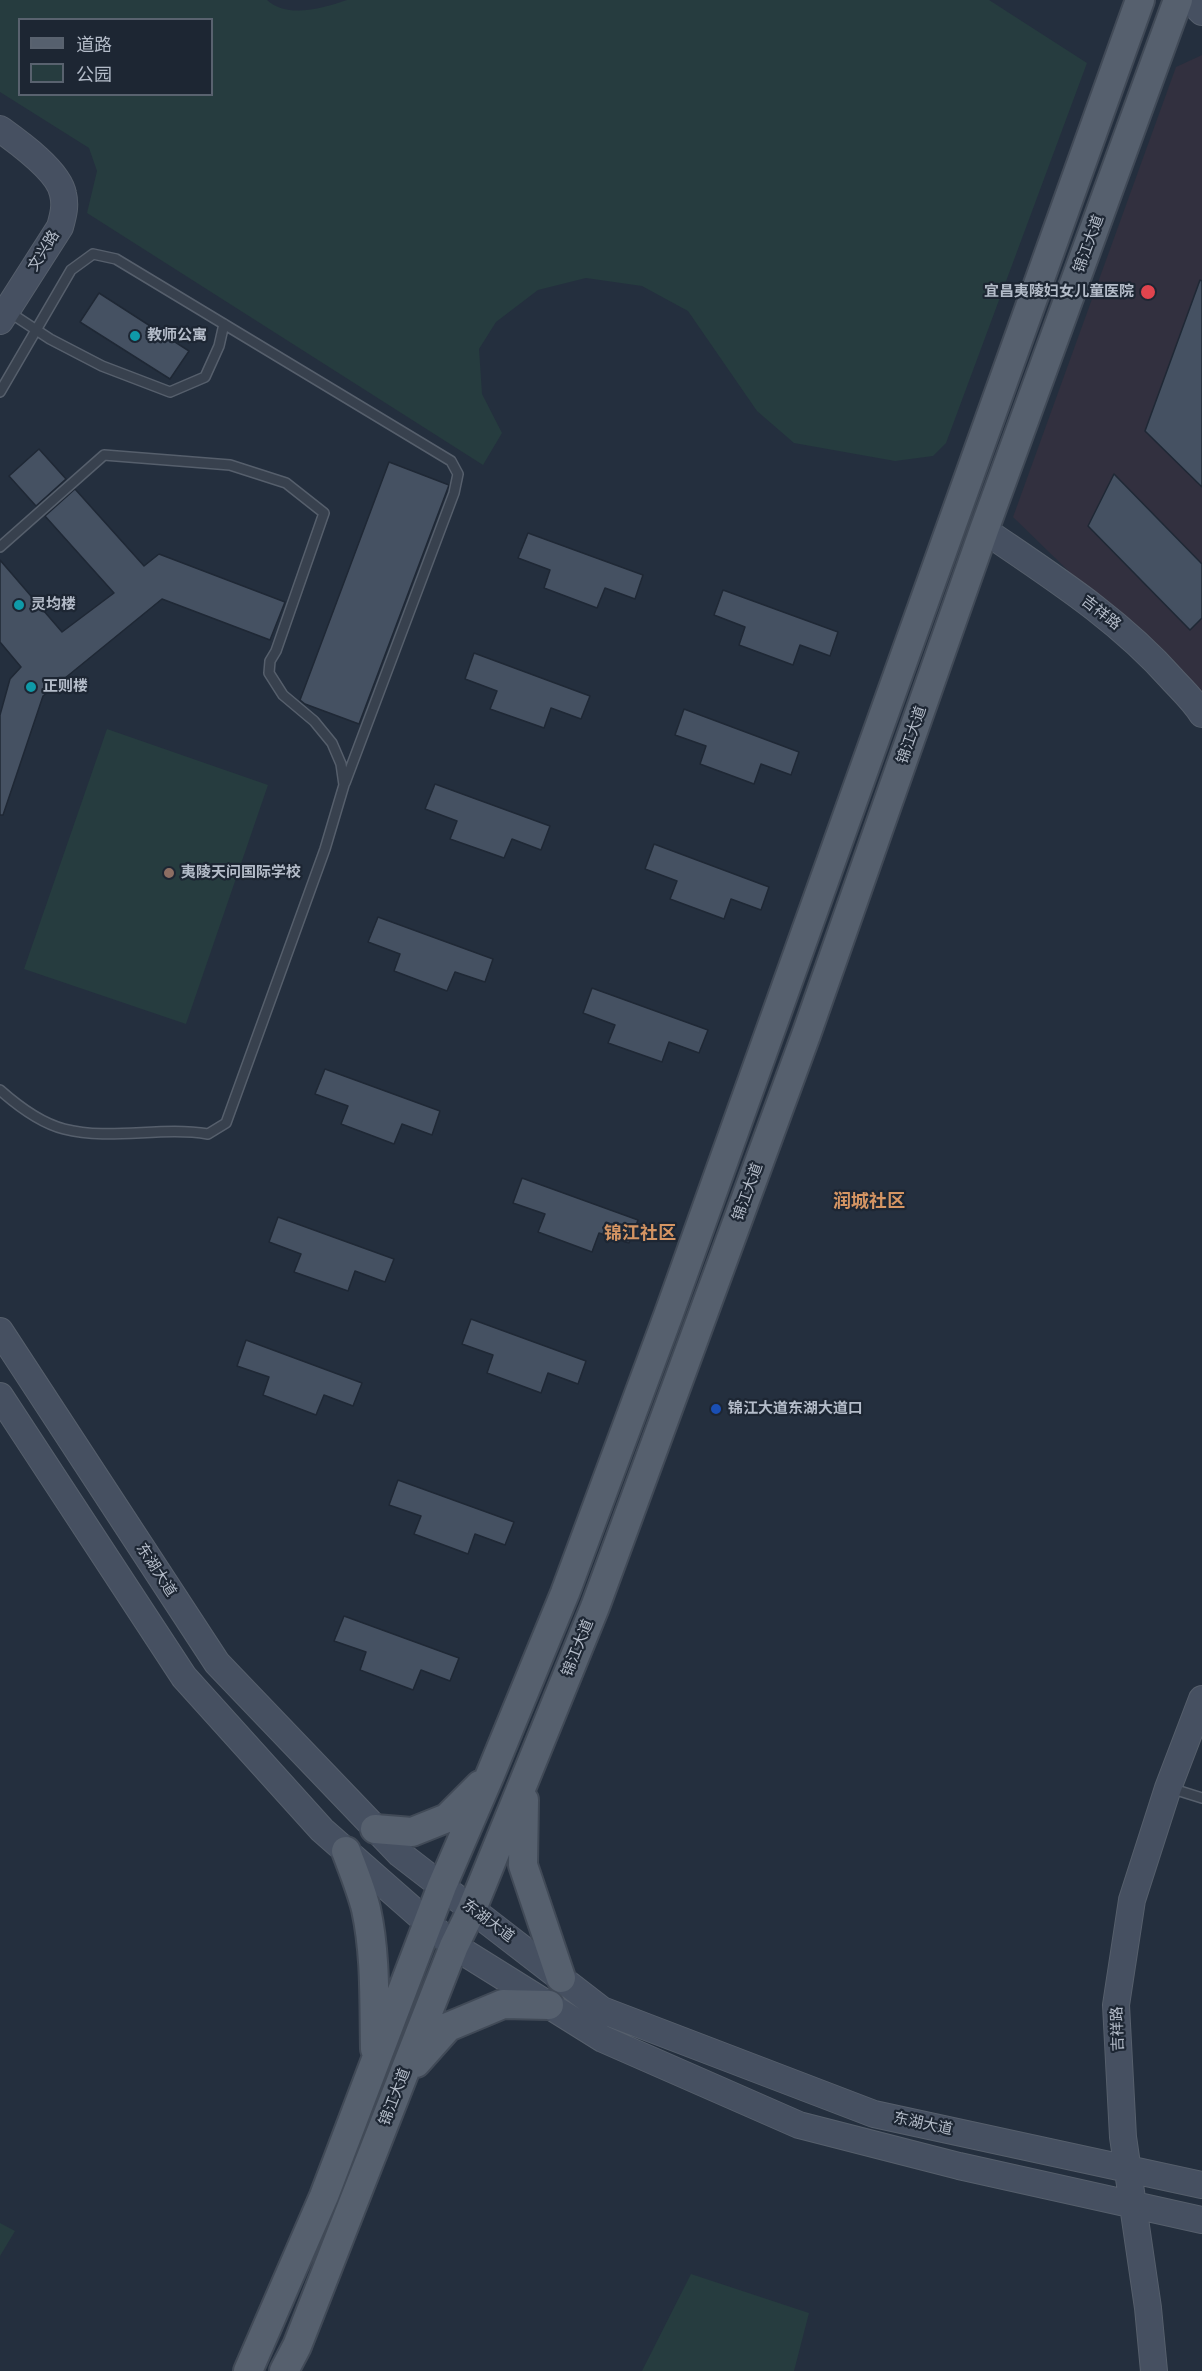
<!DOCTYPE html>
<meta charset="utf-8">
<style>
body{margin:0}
#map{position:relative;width:1202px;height:2371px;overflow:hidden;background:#242f3e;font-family:"PT Sans","Noto Sans SC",sans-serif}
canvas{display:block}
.legend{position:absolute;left:18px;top:18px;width:195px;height:78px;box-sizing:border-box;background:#1d2633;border:2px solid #59626f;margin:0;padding:8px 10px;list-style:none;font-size:18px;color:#b4bcc9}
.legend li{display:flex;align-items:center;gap:12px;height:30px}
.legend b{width:30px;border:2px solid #59626f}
</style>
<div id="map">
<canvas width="1202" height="2371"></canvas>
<ul class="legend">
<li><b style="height:8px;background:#56606e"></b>道路</li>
<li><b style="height:16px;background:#263c3f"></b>公园</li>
</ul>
</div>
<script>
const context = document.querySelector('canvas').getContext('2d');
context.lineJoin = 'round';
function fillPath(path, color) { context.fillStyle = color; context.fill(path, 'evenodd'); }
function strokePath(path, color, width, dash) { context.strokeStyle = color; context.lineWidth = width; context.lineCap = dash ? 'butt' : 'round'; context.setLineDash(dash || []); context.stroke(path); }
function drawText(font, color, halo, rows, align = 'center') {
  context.font = font + ' "PT Sans","Noto Sans SC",sans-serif'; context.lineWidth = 4.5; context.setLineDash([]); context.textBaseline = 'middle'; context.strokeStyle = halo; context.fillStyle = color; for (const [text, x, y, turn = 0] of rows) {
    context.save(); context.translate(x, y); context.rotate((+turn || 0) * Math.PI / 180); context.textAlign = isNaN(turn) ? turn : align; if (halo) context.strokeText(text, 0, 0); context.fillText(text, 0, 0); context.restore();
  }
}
fillPath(new Path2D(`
 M1202,55V701L1013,517L1176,67Z`), '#32303f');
fillPath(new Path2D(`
 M0,0H267C288,19 323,8 347,0H989L1087,63L946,443L933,456L895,461L794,443L757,411L688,311L642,286L586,278L538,290L496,322L479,349L482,394L502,433L483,465L87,213L97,171L89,148L0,92ZM20,20H212V94H20Z
 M107,729L268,785L186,1024L24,969Z
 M0,2223L15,2231L0,2256Z
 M691,2274L809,2313L794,2371H642Z`), '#263c3f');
const building = new Path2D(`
 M1200,280L1202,281V487L1145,431Z
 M99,293L189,351L170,379L80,322Z
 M39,449L66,479L36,506L9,476Z
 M389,462L449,485L359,724L305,704L300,700Z
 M1114,474L1202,564V618L1190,630L1088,526Z
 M75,489L144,566L159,554L285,602L270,640L162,599L43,696L3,815H0V715L10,679L21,667L0,642V560L62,632L114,593L45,516Z
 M528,533L643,575L635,599L605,588L597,608L544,588L550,570L518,558Z
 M723,590L838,632L830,656L800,645L793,665L739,645L745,627L714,615Z
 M474,653L590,696L581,719L551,708L544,728L490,709L497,691L465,679Z
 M684,709L799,752L791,775L761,764L754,784L700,764L706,746L675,735Z
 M435,784L550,826L541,850L512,839L504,858L450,839L457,821L425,809Z
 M654,844L769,887L761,910L731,899L724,919L670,899L677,881L645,869Z
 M378,917L493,959L485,982L455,972L447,991L394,971L400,954L368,942Z
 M592,988L708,1030L699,1053L669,1042L662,1062L608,1043L615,1025L583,1013Z
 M325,1069L440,1111L432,1135L402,1124L394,1144L341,1124L348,1106L315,1094Z
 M522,1178L638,1220L629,1243L599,1233L592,1252L538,1232L545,1214L513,1203Z
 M278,1217L394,1259L385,1282L355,1271L348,1291L294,1272L301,1254L269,1242Z
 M471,1319L586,1361L578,1384L548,1373L541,1393L487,1373L493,1355L462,1344Z
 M246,1340L362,1383L353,1406L324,1395L316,1415L263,1395L269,1377L237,1366Z
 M398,1480L514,1522L505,1545L475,1534L468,1554L414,1534L421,1516L389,1505Z
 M344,1616L459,1658L450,1681L421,1670L413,1690L360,1670L366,1652L334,1641Z`);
fillPath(building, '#455162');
strokePath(building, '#1f2835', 1.5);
const lane = new Path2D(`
 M9,312L50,339L102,366L170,392L205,377L219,346L224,324
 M0,392L71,270L93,254L116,259L451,461L458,474L454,493L345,783
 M0,547L104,455L230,465L286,483L324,513L276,651L270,661L269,673L283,695L314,721L332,743L341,764L344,785L325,849L226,1123L208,1134C160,1126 111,1141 64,1129C41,1123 18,1106 0,1090
 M1170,1788L1202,1798`);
const secondary = new Path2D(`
 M1190,0L1202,12
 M0,129C18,142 59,171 63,194C66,206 63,216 60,227L0,321
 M984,530C1051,576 1118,618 1172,679C1182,690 1194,701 1202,714
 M0,1331L217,1663L400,1854L602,2010L874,2114L1202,2185
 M0,1396L184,1677L322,1830L454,1946L603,2039L799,2125L959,2166L1202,2220
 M1154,2371L1148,2308L1123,2137L1116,2005L1132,1900L1168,1788L1202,1699`);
const primary = new Path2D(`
 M524,1800L523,1865L561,1978
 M375,1829L412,1832L447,1818L480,1785
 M346,1851C353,1870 361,1889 366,1909C376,1955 374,2002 375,2049
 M416,2063L448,2027L503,2004L549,2005
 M248,2371L324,2196L442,1886L490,1775L565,1593L668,1316L1140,0
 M284,2371L297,2346L454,1946L472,1909L595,1607L806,1035L984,530L1178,0`);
strokePath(lane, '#565f6c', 12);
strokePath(secondary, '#565f6c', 28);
strokePath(primary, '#414a57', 32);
strokePath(lane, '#38414e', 9);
strokePath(secondary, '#465061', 26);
strokePath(primary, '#56606e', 28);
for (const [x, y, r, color] of [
 [1148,292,8,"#e0444e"],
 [135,336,6,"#0f9aa8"],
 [19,605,6,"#0f9aa8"],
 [31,687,6,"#0f9aa8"],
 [169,873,6,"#8d6e63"],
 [716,1409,6,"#1a4fb4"]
]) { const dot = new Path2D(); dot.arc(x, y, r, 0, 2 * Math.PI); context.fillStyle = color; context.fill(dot); strokePath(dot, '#1d2633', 2); }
drawText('15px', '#b4bcc9', '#1d2633', [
 ["锦江大道",1089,244,-70],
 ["文兴路",44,251,-58],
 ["吉祥路",1101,613,38],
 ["锦江大道",912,735,-71],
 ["锦江大道",748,1192,-70],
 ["东湖大道",156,1570,57],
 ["锦江大道",578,1648,-68],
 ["东湖大道",488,1921,37],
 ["吉祥路",1118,2029,-92],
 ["锦江大道",395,2097,-69],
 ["东湖大道",923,2124,12]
]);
drawText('bold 15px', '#b4bcc9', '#1d2633', [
 ["宜昌夷陵妇女儿童医院",1134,292,"right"],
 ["教师公寓",147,336],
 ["灵均楼",31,605],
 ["正则楼",43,687],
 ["夷陵天问国际学校",181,873],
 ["锦江大道东湖大道口",728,1409]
], 'left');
drawText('bold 18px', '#d59563', '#1d2633', [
 ["润城社区",869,1202],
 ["锦江社区",640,1234]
]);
</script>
